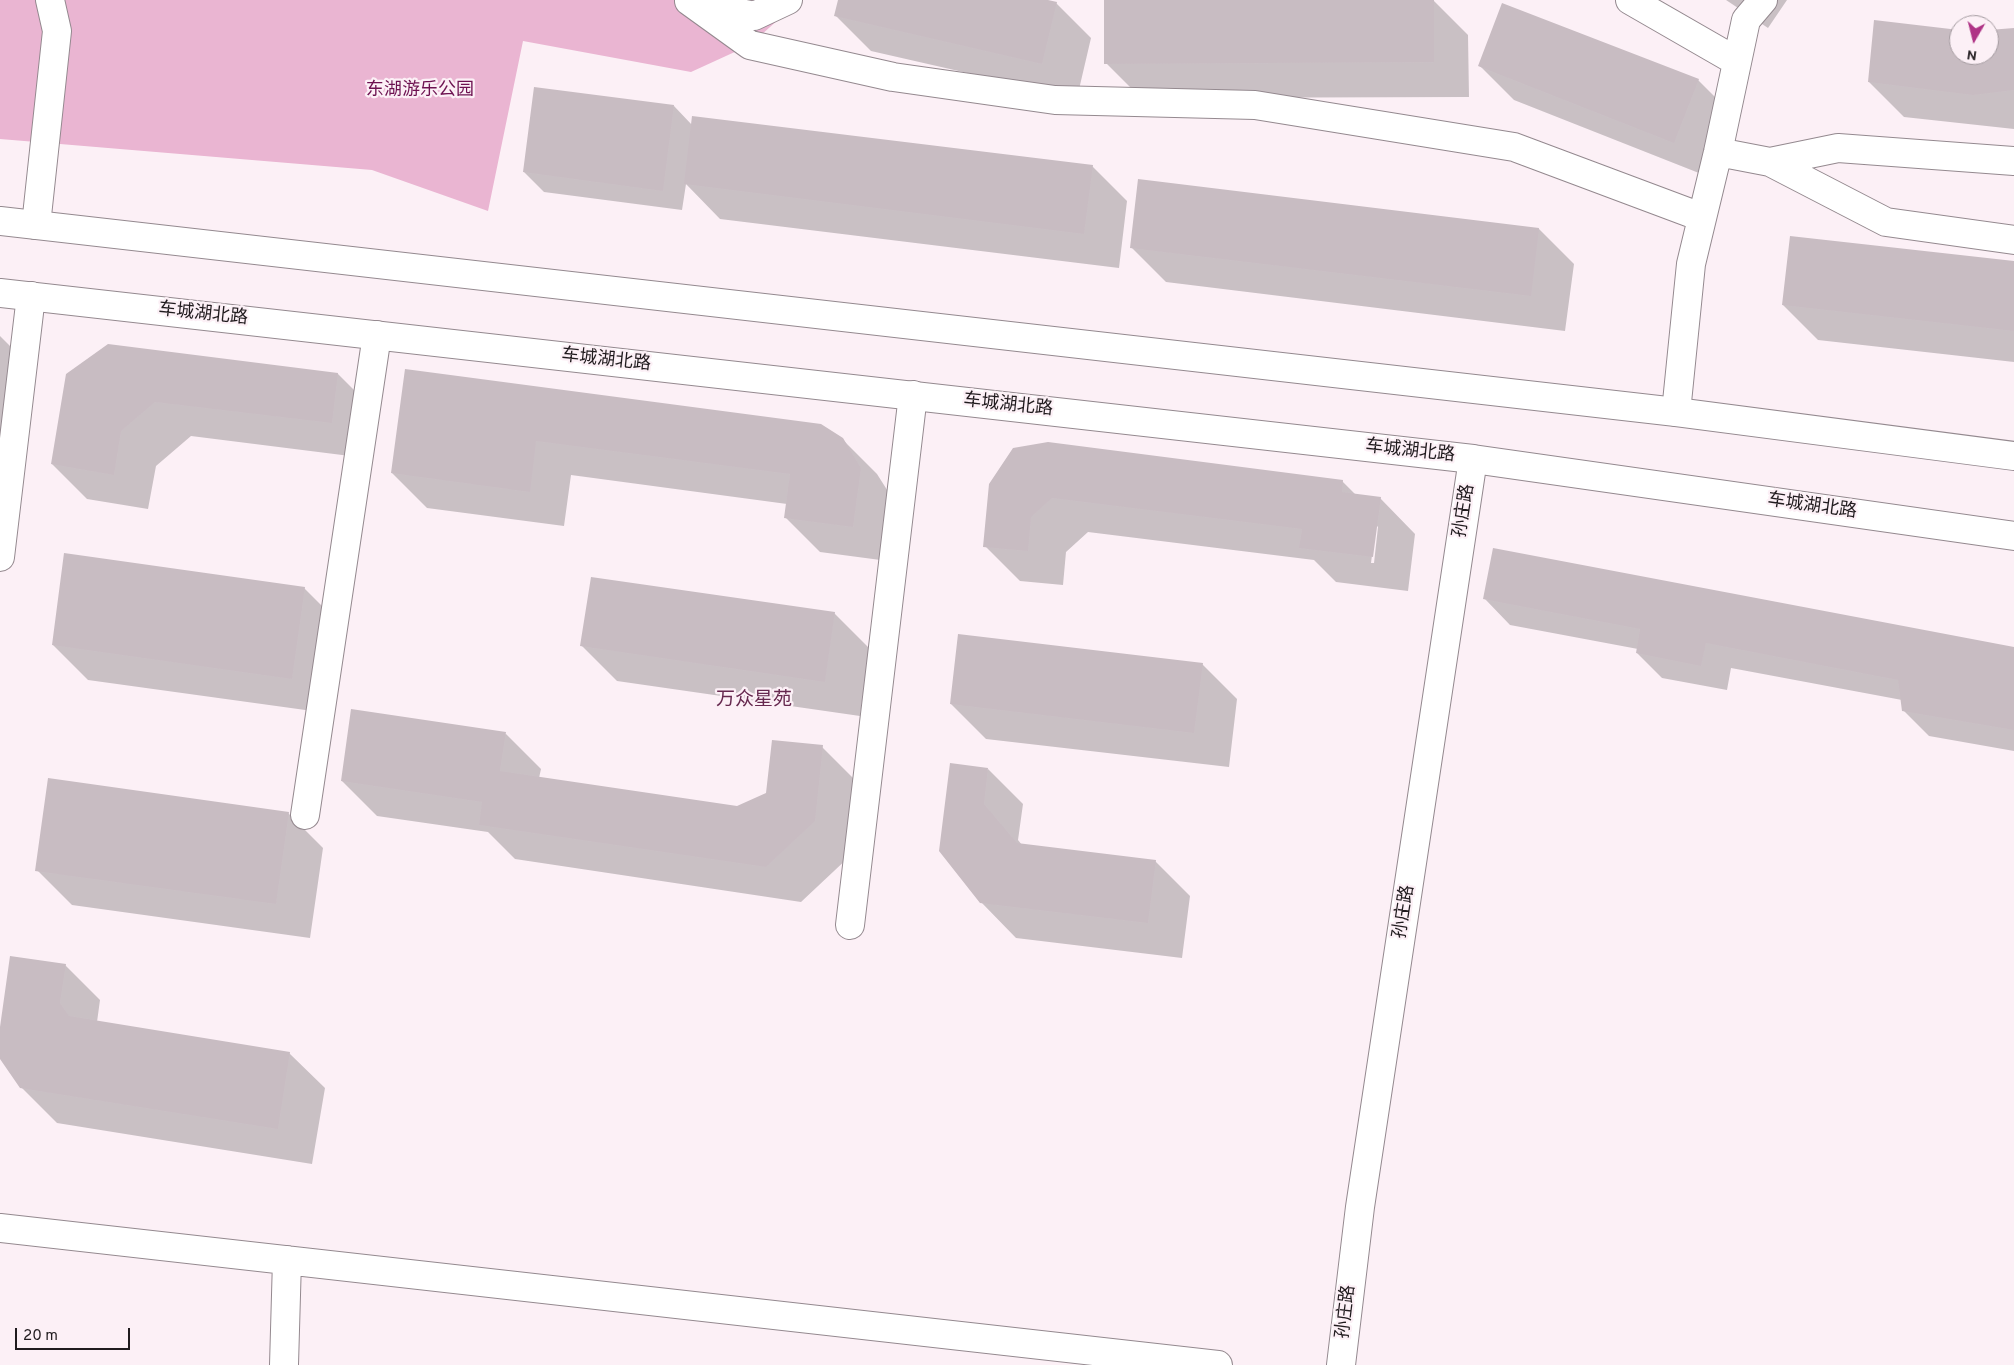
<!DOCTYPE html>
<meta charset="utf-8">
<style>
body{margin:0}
#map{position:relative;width:2014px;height:1365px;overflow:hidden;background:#fcf0f6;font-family:Overpass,sans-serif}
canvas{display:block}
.north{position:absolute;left:1949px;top:15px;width:50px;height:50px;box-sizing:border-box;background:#fcf0f6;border:1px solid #a49ba0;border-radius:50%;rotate:188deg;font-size:14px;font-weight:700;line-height:20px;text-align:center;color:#201b1e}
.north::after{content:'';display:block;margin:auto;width:18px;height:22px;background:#af3486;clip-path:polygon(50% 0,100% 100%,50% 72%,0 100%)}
.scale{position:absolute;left:15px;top:1328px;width:115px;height:22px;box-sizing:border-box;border:2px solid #201b1e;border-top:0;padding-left:6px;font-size:15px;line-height:18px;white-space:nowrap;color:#201b1e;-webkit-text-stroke:4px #fcf0f6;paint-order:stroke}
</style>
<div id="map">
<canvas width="2014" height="1365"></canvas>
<div class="north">N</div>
<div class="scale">20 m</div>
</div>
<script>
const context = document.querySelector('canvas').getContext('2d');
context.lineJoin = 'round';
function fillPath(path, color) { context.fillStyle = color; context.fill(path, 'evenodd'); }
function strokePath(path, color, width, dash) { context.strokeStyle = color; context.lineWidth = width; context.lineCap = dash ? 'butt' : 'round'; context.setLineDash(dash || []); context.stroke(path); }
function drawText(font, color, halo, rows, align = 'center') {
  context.font = font + ' Overpass,"Noto Sans SC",sans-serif'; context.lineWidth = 4.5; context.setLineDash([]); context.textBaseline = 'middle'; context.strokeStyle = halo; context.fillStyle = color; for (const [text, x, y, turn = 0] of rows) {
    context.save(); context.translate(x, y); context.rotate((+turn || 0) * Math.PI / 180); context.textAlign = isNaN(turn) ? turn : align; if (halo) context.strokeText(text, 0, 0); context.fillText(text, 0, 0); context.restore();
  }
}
fillPath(new Path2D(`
 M0,0H800L750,45L691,72L523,41L488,211L372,170L0,139Z`), '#eab5d2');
fillPath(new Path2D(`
 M839,0H1042L1056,3L1091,38L1077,98L871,51L836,16Z
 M1433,0L1468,35L1469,97L1141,98L1106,63Z
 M1726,0H1787L1768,28Z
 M2014,29V129L1904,117L1869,82L1959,31V55H1989V31Z
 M1479,65L1698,80L1733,115L1709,177L1514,100Z
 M674,106L692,125L1092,166L1127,201L1119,268L720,219L686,184L682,210L544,192L524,172Z
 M1539,229L1574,264L1565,331L1166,282L1131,247Z
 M2014,262V362L1818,340L1783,305Z
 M0,336L23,359L0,446Z
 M406,370L842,439L877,474L896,504L888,561L820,552L785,517L787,504L571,475L564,526L427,508L392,473Z
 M338,374L373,409L366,458L191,436L156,466L148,509L87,499L52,464L67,375Z
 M1342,481L1357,496L1380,498L1415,534L1408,591L1336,582L1314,560L1088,532L1066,552L1063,585L1020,581L985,546L990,485ZM1376,525L1378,527L1374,563H1371Z
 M304,588L339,623L327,713L88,680L53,645Z
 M1485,599L2014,648V751L1929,736L1903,710L1902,700L1731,668L1727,690L1662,678L1637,653L1638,649L1510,625Z
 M834,613L869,648L860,716L617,681L582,646Z
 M1202,664L1237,699L1229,767L986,739L951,704Z
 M506,734L541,769L539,778L737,807L768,794L822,747L857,782L850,856L801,902L515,859L488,832L377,816L342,781Z
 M988,769L1023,804L1018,840L1022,845L1155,861L1190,896L1182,958L1016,938L981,902L940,851Z
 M288,813L323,848L310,938L72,905L37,870Z
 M65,965L100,1000L97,1022L289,1053L325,1088L312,1164L57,1123L21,1087L0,1057V1035Z`), '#0003');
fillPath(new Path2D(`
 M838,0H1048L1057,2L1042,64L834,16Z
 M1104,0H1434V62L1104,64Z
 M1502,3L1699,79L1674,143L1478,66Z
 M1874,20L1959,30V55H1989V30L2014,28V90L1973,95L1868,82Z
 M534,87L674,105L663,191L523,172Z
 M692,116L1093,165L1084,234L684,184Z
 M1138,179L1539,228L1531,296L1130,248Z
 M1790,236L2014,261V331L1782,305Z
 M108,344L338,373L332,423L155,402L121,431L114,475L51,464L66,374Z
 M405,369L821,424L843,438L861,468L853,527L784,518L790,474L536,441L530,492L391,473Z
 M1048,442L1343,480L1342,492L1381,497L1373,557L1299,548L1302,529L1052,498L1031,517L1028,551L983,547L989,484L1013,448Z
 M1493,548L2014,647V730L1902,711L1898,680L1706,643L1701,666L1636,653L1640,629L1483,599Z
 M64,553L305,587L292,679L52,645Z
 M591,577L835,612L825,682L580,646Z
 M958,634L1203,663L1194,733L950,704Z
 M351,709L506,732L500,771L737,806L766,793L772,740L823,745L815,821L766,867L479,825L482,802L341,781Z
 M950,763L988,768L984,804L1017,843L1156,860L1148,923L980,903L939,851Z
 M48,778L289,812L276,904L35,871Z
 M10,956L66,964L60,1003L69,1016L290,1052L278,1129L20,1088L0,1059V1027Z`), '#c8bcc2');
const minor = new Path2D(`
 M1630,0L1736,61
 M689,1L750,45L893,77L1055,100L1255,105L1514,147L1701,217
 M700,4L754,16L788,0
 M1718,152L1770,162L1886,222L2014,240
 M1770,162L1838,148L2014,161
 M36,225L57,31L50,0
 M1676,412L1691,264L1718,152L1746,20L1763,0
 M0,557L31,296
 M305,815L377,335
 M850,925L913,395
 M0,1228L1218,1365
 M284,1365L287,1260
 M1341,1365L1360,1207L1473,459`);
const major = new Path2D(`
 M0,221L1676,412L2014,456
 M0,293L1473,459L2014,536`);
strokePath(minor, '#94898f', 30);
strokePath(major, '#94898f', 30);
strokePath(minor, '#fff', 28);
strokePath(major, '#fff', 28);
drawText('18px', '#6d1251', '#fcf0f6', [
 ["东湖游乐公园",420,91]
]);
drawText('18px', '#201b1e', '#fcf0f6', [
 ["车城湖北路",203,315,6],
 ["车城湖北路",606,361,6],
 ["车城湖北路",1008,406,6],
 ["车城湖北路",1410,452,6],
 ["车城湖北路",1812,507,8],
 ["孙庄路",1465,511,-81],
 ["孙庄路",1405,912,-81],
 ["孙庄路",1347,1312,-83]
]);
drawText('19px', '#66294f', '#fcf0f6', [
 ["万众星苑",754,701]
]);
</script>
